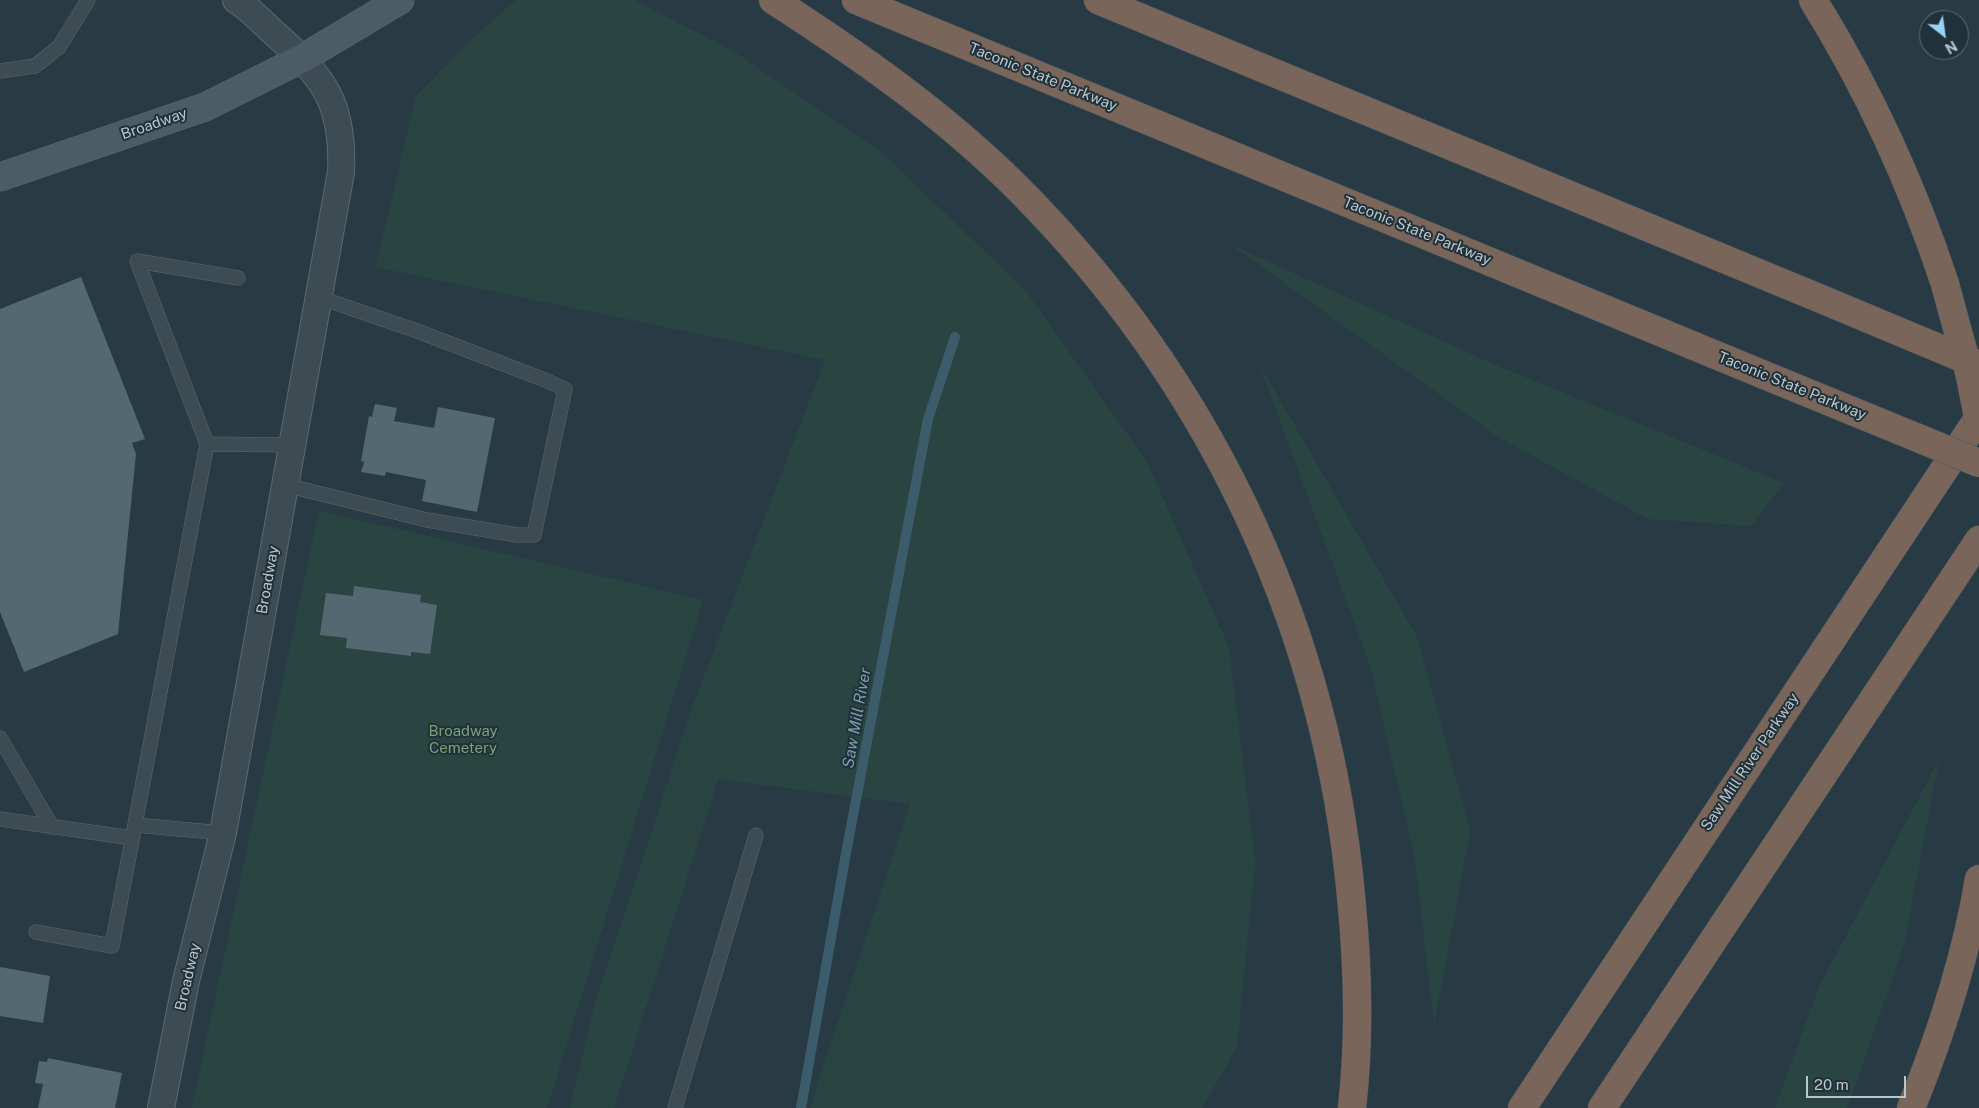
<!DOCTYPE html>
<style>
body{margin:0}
#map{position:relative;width:1979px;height:1108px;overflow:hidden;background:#283b44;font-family:"Public Sans",sans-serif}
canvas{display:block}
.north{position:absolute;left:1919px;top:10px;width:50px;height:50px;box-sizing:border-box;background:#213139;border:1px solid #5e6d74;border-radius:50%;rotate:150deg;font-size:14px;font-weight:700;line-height:20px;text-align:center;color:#bac6cd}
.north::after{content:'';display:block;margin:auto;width:18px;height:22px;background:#95d3f7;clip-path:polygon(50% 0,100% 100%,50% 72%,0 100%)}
.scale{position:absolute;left:1806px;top:1076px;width:100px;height:22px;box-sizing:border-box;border:2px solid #bac6cd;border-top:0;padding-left:6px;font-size:15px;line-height:18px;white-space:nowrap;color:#bac6cd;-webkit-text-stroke:4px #213139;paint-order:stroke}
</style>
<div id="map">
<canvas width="1979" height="1108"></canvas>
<div class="north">N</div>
<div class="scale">20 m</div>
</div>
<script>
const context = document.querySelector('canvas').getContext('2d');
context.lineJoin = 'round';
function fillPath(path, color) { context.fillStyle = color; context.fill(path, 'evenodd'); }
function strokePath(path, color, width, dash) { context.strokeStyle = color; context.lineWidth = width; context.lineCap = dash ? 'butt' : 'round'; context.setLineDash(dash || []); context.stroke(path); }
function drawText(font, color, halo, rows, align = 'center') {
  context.font = font + ' "Public Sans",sans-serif'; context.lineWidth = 4; context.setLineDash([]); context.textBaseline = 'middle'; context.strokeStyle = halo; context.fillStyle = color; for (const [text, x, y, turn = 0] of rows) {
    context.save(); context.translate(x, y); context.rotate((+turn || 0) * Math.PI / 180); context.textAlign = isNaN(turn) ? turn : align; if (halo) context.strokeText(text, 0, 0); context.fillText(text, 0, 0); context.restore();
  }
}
fillPath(new Path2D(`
 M516,0H634L733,51L880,151L1025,290L1147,462L1229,648L1255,861L1237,1047L1202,1108H810L910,804L718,779L614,1108H570L596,1000L695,700L825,360L376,267L416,96L471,40Z
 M1230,244L1491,363L1784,483L1751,526L1648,519L1500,438Z
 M1259,364L1417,637L1470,831L1434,1025L1415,858L1370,665Z
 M319,511L703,600L547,1108H192Z
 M1939,760L1904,944L1849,1104L1846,1108H1775L1819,987Z`), '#2a4541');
strokePath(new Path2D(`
 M801,1108L846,853L928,419L955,337`), '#3c5b6b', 10);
fillPath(new Path2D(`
 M81,277L145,439L132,443L136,454L118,634L24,672L0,612V309Z
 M375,404L397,408L394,421L434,428L438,407L495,418L477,512L422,501L426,480L386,472L385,476L361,472L364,462L361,461L369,416L372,417Z
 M354,586L421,595L420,602L437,605L430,654L411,652V656L346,648L347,638L320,635L326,593L353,596Z
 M0,967L50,976L43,1023L0,1016Z
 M48,1058L122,1073L115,1108H38L43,1084L35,1083L39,1061L47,1062Z`), '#546871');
const lane = new Path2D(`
 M0,71L35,66L59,47L88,0
 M238,278L137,261L207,444L292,445
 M285,485L427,520L517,535H534L565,389L545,380L417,331L318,297
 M0,738L52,827
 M0,819L132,838
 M135,825L223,833
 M36,932L112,946L207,444
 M675,1108L756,835`);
const street = new Path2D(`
 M161,1108L186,981L223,833L341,172C344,103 324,77 274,33C262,22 250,9 236,0`);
const secondary = new Path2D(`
 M0,177L205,107L303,58L400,0`);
const highway = new Path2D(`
 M773,0C868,61 960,126 1038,209C1218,398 1327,636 1351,896C1358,966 1360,1038 1352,1108
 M856,0L1774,379
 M1098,0L1826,301
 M1813,0C1869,90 1912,184 1945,284
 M1522,1108L1979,417
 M1602,1108L1979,540
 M1911,1108C1941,1034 1966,958 1979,879`);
strokePath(lane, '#5b6971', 15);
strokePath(street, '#5b6971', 28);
strokePath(secondary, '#5b6971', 29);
strokePath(highway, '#47565e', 29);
strokePath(lane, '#3d4c53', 14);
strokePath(street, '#3d4c53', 26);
strokePath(secondary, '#4b5c66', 28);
strokePath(highway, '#79655a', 28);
const highwayBridge = new Path2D(`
 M1945,284L1970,376L1979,422
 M1826,301L1979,365
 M1774,379L1979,463`);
strokePath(highwayBridge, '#47565e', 29, []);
strokePath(highwayBridge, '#79655a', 28);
drawText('15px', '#bac6cd', '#213139', [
 ["Taconic State Parkway",1043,77,22],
 ["Broadway",154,124,-19],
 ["Taconic State Parkway",1417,231,22],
 ["Taconic State Parkway",1792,386,22],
 ["Broadway",268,580,-80],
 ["Saw Mill River Parkway",1750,762,-56],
 ["Broadway",188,977,-77]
]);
drawText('15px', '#79a279', '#213139', [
 ["Broadway",463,731],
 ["Cemetery",463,748]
]);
drawText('italic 16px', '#7b9eaf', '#213139', [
 ["Saw Mill River",857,718,-80]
]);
</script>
